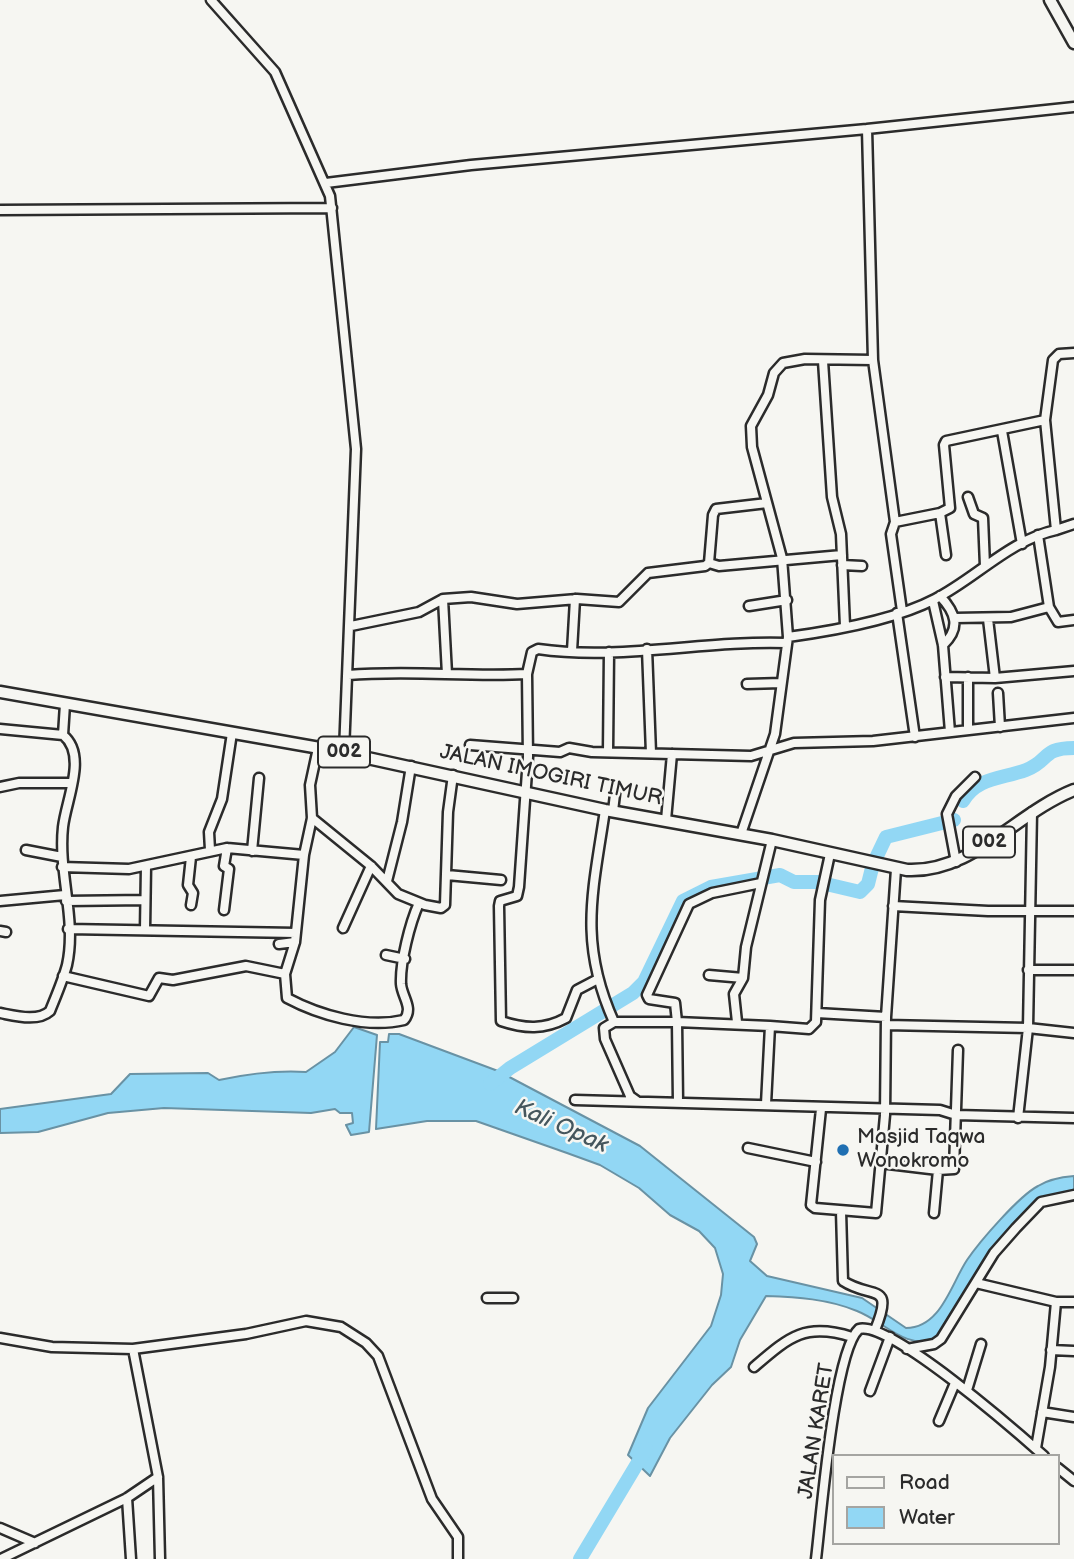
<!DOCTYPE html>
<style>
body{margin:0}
#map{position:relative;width:1074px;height:1559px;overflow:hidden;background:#f6f6f2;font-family:"Balsamiq Sans",sans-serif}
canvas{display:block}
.legend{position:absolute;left:832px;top:1454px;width:228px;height:91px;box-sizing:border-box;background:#f6f6f2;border:2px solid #a5a5a2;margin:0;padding:9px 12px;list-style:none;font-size:21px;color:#2b2b2b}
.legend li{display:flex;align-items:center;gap:14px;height:35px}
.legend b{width:35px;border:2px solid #a5a5a2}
</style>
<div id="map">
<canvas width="1074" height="1559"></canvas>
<ul class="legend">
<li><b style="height:9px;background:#f6f6f2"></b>Road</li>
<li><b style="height:19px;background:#92d7f4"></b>Water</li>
</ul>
</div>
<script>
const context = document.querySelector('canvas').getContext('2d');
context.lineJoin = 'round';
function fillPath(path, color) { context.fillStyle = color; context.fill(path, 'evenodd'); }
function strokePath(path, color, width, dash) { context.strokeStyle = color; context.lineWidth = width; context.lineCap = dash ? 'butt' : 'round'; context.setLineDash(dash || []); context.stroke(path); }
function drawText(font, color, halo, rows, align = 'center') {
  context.font = font + ' "Balsamiq Sans",sans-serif'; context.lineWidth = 5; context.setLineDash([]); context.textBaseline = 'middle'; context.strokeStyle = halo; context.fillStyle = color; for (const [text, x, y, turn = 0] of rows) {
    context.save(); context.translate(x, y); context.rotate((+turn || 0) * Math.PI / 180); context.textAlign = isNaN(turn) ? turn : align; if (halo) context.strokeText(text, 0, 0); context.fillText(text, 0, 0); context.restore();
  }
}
const water = new Path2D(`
 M354,1027L377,1035L369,1132L351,1135L346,1125L353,1123L352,1113H340L335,1109L311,1113L164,1108L108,1113L38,1132L0,1133V1109L111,1094L130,1074L208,1073L219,1080C247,1074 276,1070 306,1072L335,1052Z
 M389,1034H399L498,1071L640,1146L754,1237L757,1244L750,1261L767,1276L862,1298L906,1328C941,1328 951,1284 967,1260C980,1241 1019,1196 1038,1186C1049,1179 1062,1177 1074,1176V1196L1044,1204L993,1249L936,1340C904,1349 885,1322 857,1311C828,1299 797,1297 766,1296L740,1340L731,1367L712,1385L670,1438L650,1476L628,1455L648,1408L711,1326L721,1295L723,1274L715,1248L699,1231L670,1215L639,1188L600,1165L567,1153L476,1121H427L376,1129L380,1042H388Z`);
fillPath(water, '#92d7f4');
strokePath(water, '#6992a4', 2);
strokePath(new Path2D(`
 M963,801C977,777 1002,779 1026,770C1050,761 1041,748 1074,748
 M876,858L886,837L954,820
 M826,884L860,892L868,884L872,868
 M490,1084L510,1068L633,993L644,982L683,901L711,887L780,875L794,882H821
 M580,1559L646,1449`), '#92d7f4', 14);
const minor = new Path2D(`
 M211,0L275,72L330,196L356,449L344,752
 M326,183L471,165L867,129
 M0,210L332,208
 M873,360L895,522L891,534L902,611
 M823,361L832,497L841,534L845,626
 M1002,431L1022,544
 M968,497L974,514L983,518L985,566
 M940,513L946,555
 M895,522L940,513L950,508L944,445L946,441L1045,420
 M1056,530L1074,524
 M1038,535L1049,607L1058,622L1074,620
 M709,563L719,566L842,555
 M842,565L862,566
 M940,596C956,613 961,628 943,645
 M443,599L447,674
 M933,601L943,645L950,732
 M749,606L787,600
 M897,613L915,737
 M955,618L1011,617L1049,607
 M988,619L995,678
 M351,626L419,612L443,599L471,597L517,604L577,599L619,602L648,573L705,566L709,563L713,515L716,509L767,503
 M788,637C832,631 895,620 935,599C976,578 1010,540 1056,530L1045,420L1053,360L1059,354L1074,353
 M647,649L651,753
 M572,651L575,599
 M348,675C408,670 467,677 527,674
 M945,677L995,678L1074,671
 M968,677V730
 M747,684L781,683
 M998,693L1000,727
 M0,729L63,735L65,704
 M470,745L560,752L569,748L592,752L751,756L794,743L873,741L1074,718
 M318,748L310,785L312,818L304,855L295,942L285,974L287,998C319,1015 366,1029 404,1020C414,1008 402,997 401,984C400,962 410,923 419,903
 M608,752L609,652
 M0,787L19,783H71
 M605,810C593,892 578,942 614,1022
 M613,811L616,786
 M312,818L371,866L398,894L425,905L441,908L445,905L448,812L453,775
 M666,820L672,754
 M741,834L775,734L788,637L782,558L752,447L751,426L768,395L774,373L783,363L805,359L873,360L867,129L1074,107
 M26,850L62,857
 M210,850L209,832L222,799L232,733
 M252,851L259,778
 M191,857L188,885L193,893L191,905
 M956,862L947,814L956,796L975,777
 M62,867L129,869L227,848L304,855
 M447,875L501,880
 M387,881L402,822L411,766
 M761,883L712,893L689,904L647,995L649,999L675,1003L677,1022L770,1026
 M0,901L65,895
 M66,901L145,900
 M893,906L988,911H1074
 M224,910L229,869L224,866L227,848
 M343,928L371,866
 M68,929L296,933
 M145,930L146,866
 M0,931L6,932
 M279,944L295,942
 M386,955L405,959
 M1028,970H1074
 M709,975L743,978
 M63,976L149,996L159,978L173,980L246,966L285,974
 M598,979L577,990L566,1018C544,1030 525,1029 501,1021L499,906L500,901L517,896L519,887L528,757L527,674L532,652L538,649C620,661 704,640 787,643
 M0,1013C16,1016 38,1022 50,1011C56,996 63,980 67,965C77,920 58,873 63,827C66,800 88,755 63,735
 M817,1013L886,1017
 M737,1022L734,994L743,978L746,947L772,840
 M886,1025L1028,1028L1074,1033
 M575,1100L940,1110L956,1115L1074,1118
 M637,1101L630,1096L605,1039L604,1028L614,1022H677L678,1102
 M766,1104L770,1026L809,1029L816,1022L820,900L830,854
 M821,1109L811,1205L815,1208L876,1213L885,1115L886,1017L896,869
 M1018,1118L1028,1028L1032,812
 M748,1148L816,1162
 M880,1163L938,1170L954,1169L958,1050
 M841,1211L843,1281C872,1300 895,1281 875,1330
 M934,1213L938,1170
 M976,1283L1056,1302H1074
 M487,1298H513
 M0,1338L52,1347L133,1349L246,1334L306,1321L341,1327L366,1343L378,1356L432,1499L458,1537V1559
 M133,1349L158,1477L160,1559
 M907,1349L934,1344L941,1339L994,1253L1016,1228L1041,1202L1074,1195
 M1051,1350L1074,1351
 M754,1367C789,1337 805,1322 852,1337
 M967,1390L981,1344
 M870,1391L890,1337
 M1042,1412L1074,1417
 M939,1421L955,1383
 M1036,1448L1050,1367L1056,1302
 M1058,1468L1074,1481
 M127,1498L131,1559
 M0,1528L35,1543
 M1,1559L127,1498L158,1477
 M816,1559C821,1519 834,1351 859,1329C889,1320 1017,1432 1044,1456`);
const major = new Path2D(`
 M1050,0L1074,43
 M0,692L331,750L605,810L772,840L907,870C972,873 1016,813 1074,790`);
strokePath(minor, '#2b2b2b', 13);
strokePath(major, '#2b2b2b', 15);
strokePath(minor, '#f6f6f2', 8);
strokePath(major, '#f6f6f2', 10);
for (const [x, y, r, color] of [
 [843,1150,7,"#1f6fb2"]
]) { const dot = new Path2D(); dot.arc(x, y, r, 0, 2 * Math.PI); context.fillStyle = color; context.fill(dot); strokePath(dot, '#f6f6f2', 2.5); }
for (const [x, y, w] of [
 [344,752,52],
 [989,842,52]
]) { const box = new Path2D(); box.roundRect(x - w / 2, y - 15.5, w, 31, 5); context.fillStyle = '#f6f6f2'; context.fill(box); strokePath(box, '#2b2b2b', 2); }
drawText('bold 19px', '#2b2b2b', null, [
 ["002",344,752],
 ["002",989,842]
]);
drawText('21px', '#2b2b2b', '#f6f6f2', [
 ["JALAN IMOGIRI TIMUR",551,776,12],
 ["JALAN KARET",817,1431,-81]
]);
drawText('21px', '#2b2b2b', '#f6f6f2', [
 ["Masjid Taqwa",857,1138],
 ["Wonokromo",857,1162]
], 'left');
drawText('italic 23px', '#45565d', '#f6f6f2', [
 ["Kali Opak",561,1127,24]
]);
</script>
